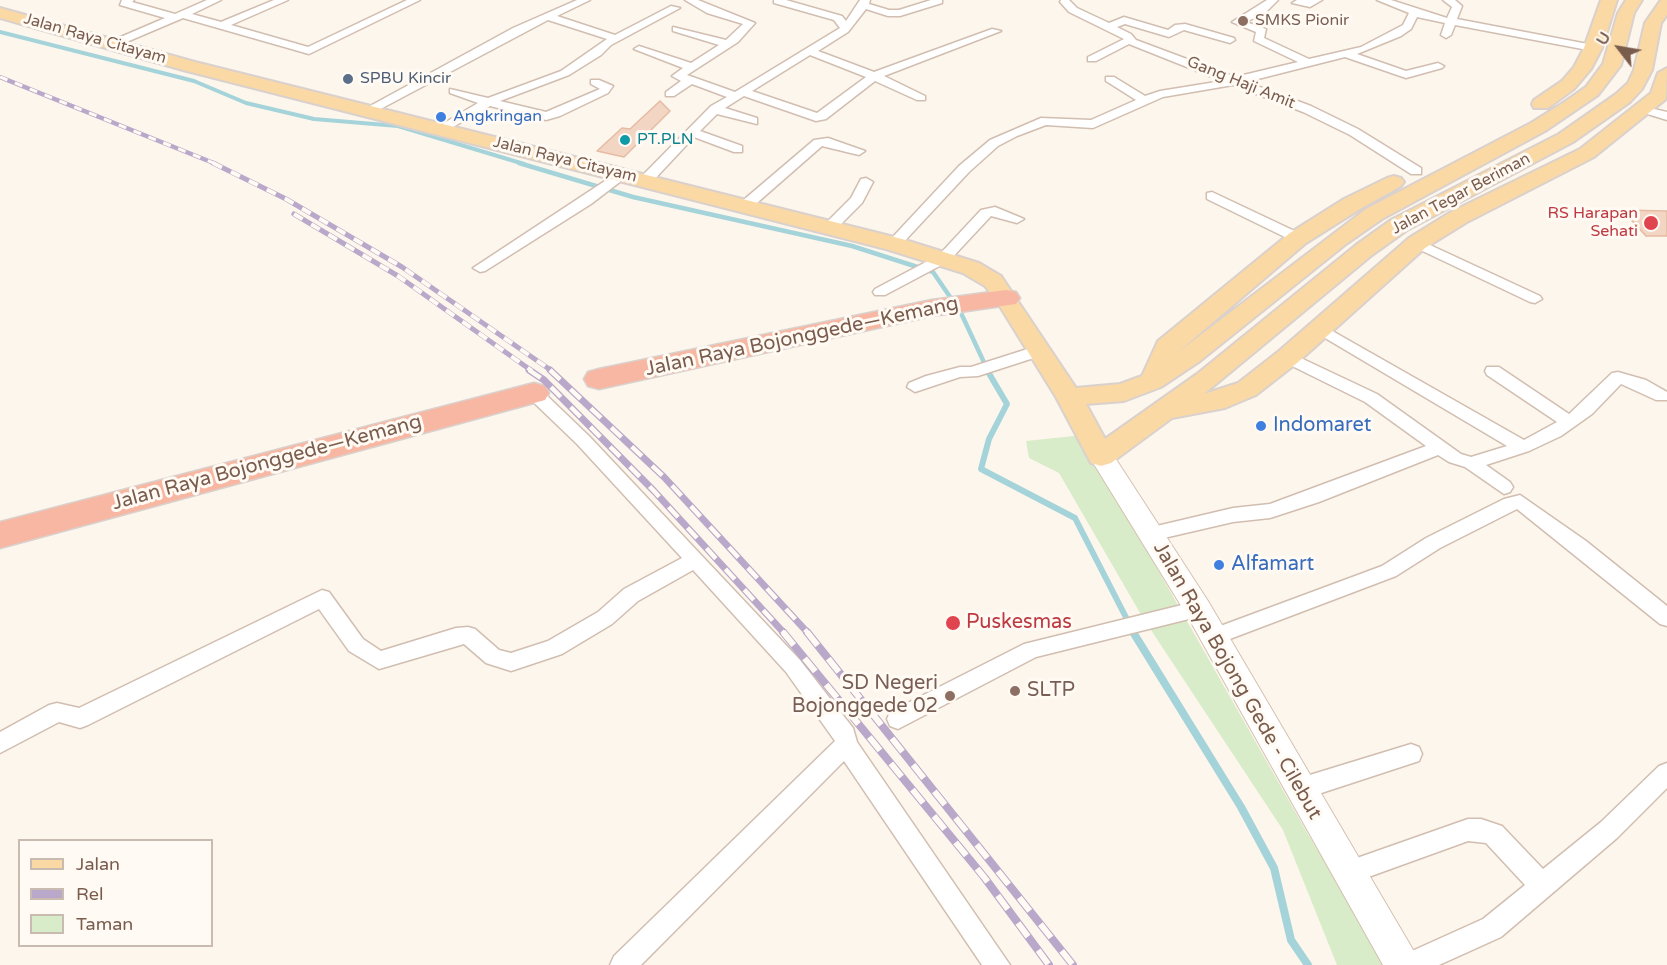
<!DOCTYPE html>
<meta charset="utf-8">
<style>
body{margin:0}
#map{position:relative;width:1667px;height:965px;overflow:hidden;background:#fdf6ec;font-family:"Varela Round",sans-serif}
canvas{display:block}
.legend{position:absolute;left:18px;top:839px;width:195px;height:108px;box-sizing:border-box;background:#fffaf3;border:2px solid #cabbb1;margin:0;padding:8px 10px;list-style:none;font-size:18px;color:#7a5c4d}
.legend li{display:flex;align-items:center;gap:12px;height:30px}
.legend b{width:30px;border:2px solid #cabbb1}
.north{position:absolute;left:1589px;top:18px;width:60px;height:60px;-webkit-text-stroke:4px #fffaf3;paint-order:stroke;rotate:301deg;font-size:16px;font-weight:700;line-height:24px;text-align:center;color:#7a5c4d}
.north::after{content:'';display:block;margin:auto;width:21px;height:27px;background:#7a5c4d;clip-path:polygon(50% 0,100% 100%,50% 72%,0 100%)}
</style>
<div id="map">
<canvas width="1667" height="965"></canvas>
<ul class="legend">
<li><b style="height:8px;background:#fbd9a5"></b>Jalan</li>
<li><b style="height:8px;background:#b9a8c9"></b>Rel</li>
<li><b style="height:16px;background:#d8ecc9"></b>Taman</li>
</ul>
<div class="north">U</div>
</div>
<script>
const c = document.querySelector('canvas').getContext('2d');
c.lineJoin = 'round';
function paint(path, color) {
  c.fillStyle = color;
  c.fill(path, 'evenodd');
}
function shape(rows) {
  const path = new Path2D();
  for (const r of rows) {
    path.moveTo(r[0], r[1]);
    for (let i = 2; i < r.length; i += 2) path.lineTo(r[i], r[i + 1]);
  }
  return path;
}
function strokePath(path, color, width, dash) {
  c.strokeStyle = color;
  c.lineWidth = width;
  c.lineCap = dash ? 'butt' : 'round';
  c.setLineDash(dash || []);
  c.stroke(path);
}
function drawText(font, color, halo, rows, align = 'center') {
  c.font = font + ' "Varela Round",sans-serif';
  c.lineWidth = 6;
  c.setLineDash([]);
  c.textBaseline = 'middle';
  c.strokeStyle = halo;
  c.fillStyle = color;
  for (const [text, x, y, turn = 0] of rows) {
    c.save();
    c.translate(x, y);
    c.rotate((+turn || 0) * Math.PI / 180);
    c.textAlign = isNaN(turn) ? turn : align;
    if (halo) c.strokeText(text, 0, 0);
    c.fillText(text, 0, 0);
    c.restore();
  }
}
paint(shape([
 [1074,436,1083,438,1309,836,1388,965,1337,965,1283,830,1143,618,1059,473,1029,458,1026,441]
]), '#d8ecc9');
strokePath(shape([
 [0,32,194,81,246,103,314,119,398,126,524,164]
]), '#a5d3da', 4);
strokePath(shape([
 [519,163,633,197,852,246,933,272,961,313,988,371]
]), '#a5d3da', 4.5);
strokePath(shape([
 [987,370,1007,404,989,439,981,469,1075,518,1134,633]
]), '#a5d3da', 6);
strokePath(shape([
 [1133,632,1241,807,1274,868,1291,940,1308,965]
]), '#a5d3da', 8);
const building = shape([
 [660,101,670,111,624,157,597,151,622,128,630,129,660,101],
 [1622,210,1667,211,1667,236,1646,236,1622,210]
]);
paint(building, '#f3d5c3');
strokePath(building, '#e6bba3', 1.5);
const street = shape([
 [122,0,134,0,132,2,175,14,207,0,221,0,192,14,221,22,274,0,288,0,231,25,308,47,407,0,420,0,309,54,183,18,117,46,109,46,109,42,165,18,120,5,122,0],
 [577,0,590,0,557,16,615,35,671,6,680,8,611,45,601,55,569,75,500,101,546,112,600,89,591,84,591,80,599,80,613,86,608,93,560,116,546,120,490,106,444,132,434,129,478,103,450,93,450,89,488,98,561,71,607,39,548,20,371,114,361,111,513,28,577,0],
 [685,0,698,0,755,23,738,42,687,75,735,92,840,28,834,20,774,3,774,0,786,0,842,16,846,21,860,0,870,0,869,4,889,10,899,10,931,0,942,0,942,3,900,16,888,16,866,9,848,32,818,51,874,72,992,29,1001,31,884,76,925,96,925,100,917,100,875,81,826,119,816,121,744,96,725,108,757,118,757,124,717,114,700,131,742,146,742,152,734,152,694,137,650,184,645,185,640,184,640,178,711,106,727,97,692,84,674,96,666,96,666,92,681,81,672,76,683,68,634,49,639,46,691,63,719,45,673,31,673,27,726,40,743,24,707,13,685,0],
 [810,55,866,77,817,113,752,91,810,55],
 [1061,0,1069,0,1077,8,1109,23,1124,17,1168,30,1175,25,1185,24,1234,38,1235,40,1230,43,1184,30,1169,37,1125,24,1117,27,1131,34,1136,40,1235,77,1298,62,1254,41,1256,32,1232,22,1267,0,1278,0,1266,12,1246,22,1266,29,1264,38,1309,59,1361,47,1403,25,1409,13,1377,0,1391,0,1447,18,1452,7,1443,0,1455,0,1462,6,1457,19,1593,45,1598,48,1593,51,1455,25,1451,35,1446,38,1441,35,1445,23,1417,17,1411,29,1401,36,1357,54,1406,71,1438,63,1444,66,1442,68,1406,78,1345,57,1246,82,1311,106,1358,129,1421,168,1421,174,1411,174,1350,135,1303,112,1233,85,1163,97,1093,128,1046,125,1017,136,998,146,969,172,899,247,889,247,889,241,959,166,990,140,1041,118,1091,120,1136,100,1106,81,1106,77,1114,77,1145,96,1160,91,1222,81,1129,44,1096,61,1088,61,1088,57,1124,39,1069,12,1060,2,1061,0],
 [1322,0,1310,7,1292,3,1297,0,1322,0],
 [1641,106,1667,112,1667,120,1641,112,1641,106],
 [828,138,865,151,859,155,822,146,750,209,740,209,740,203,814,140,828,138],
 [620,171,626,175,625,178,591,204,485,271,480,272,473,268,620,171],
 [866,178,873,182,862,203,835,230,825,230,825,224,851,198,861,179,866,178],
 [1212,192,1303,235,1305,238,1298,242,1293,241,1207,199,1207,193,1212,192],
 [995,207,1024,219,1017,223,991,216,949,261,885,295,875,295,873,292,875,289,939,255,981,210,995,207],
 [1417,239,1540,296,1542,299,1535,303,1530,302,1412,246,1412,240,1417,239],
 [1320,324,1524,440,1557,422,1487,375,1485,371,1487,367,1499,367,1569,414,1612,373,1618,372,1646,380,1667,392,1667,400,1656,400,1621,384,1592,414,1561,436,1529,451,1486,465,1510,482,1513,487,1510,492,1504,494,1465,467,1449,462,1438,455,1319,502,1270,518,1233,522,1151,541,1144,539,1142,534,1144,529,1233,508,1270,504,1426,446,1365,402,1282,361,1280,357,1288,352,1377,394,1461,454,1471,457,1507,446,1315,332,1312,329,1315,326,1320,324],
 [1040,345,1048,350,1046,354,978,376,960,377,915,392,907,387,909,383,926,376,960,367,971,367,1040,345],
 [534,388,540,389,589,436,800,660,853,728,857,742,1010,965,982,965,844,761,641,965,610,965,614,956,835,741,786,672,693,570,638,601,612,624,562,654,511,671,486,663,464,644,379,669,349,651,319,609,88,725,80,728,59,722,0,753,0,732,49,705,57,703,79,708,322,590,329,592,363,639,381,651,456,628,468,627,475,629,499,650,511,653,548,641,598,612,624,589,682,558,577,444,528,397,526,393,528,389,534,388],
 [1520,495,1586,541,1667,606,1667,626,1660,624,1517,509,1440,548,1396,576,1214,645,1207,643,1204,637,1207,631,1382,566,1426,538,1504,499,1520,495],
 [1198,601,1205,603,1208,609,1205,615,1036,657,898,729,890,726,887,719,890,712,1024,644,1198,601],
 [1411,744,1419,747,1422,754,1419,761,1300,800,1292,797,1288,789,1292,781,1300,778,1411,744],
 [1667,763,1667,788,1617,838,1501,937,1439,965,1397,965,1401,956,1483,919,1525,885,1486,843,1468,841,1349,884,1340,880,1337,872,1340,864,1468,819,1481,819,1502,826,1543,869,1601,822,1659,766,1667,763]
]);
const secondary = shape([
 [1101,447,1110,450,1208,601,1422,965,1383,965,1188,617,1089,456,1092,450,1101,447]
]);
const primary = shape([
 [1601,0,1617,0,1602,48,1591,69,1574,89,1548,108,1534,108,1532,104,1534,100,1562,81,1574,67,1584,48,1601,0],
 [1626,0,1642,0,1634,13,1621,65,1598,95,1545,131,1382,219,1346,244,1200,361,1161,387,1124,401,1086,404,1105,439,1197,374,1356,245,1391,220,1559,134,1616,94,1628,83,1634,70,1645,23,1661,0,1667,0,1667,15,1661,23,1652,70,1642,89,1630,102,1573,142,1407,230,1372,255,1204,394,1238,383,1279,351,1409,238,1451,212,1580,149,1651,93,1658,73,1667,68,1666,99,1594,157,1467,222,1425,248,1297,363,1256,395,1225,408,1172,418,1111,463,1101,466,1091,463,1056,397,996,300,985,286,963,273,886,249,183,70,0,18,0,8,195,62,902,239,979,263,1001,276,1076,388,1120,384,1142,376,1158,341,1290,233,1344,199,1387,178,1394,176,1401,178,1404,182,1401,186,1360,209,1306,243,1177,353,1366,209,1531,123,1563,103,1586,87,1603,64,1618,13,1626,0]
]);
const highway = shape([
 [1006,290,1016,292,1020,298,1016,304,932,316,599,389,588,386,584,379,588,372,599,369,932,300,1006,290],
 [534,383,545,386,549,393,545,400,0,548,0,522,534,383]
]);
strokePath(street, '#d1beb0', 3);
strokePath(secondary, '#d6c0b0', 2);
strokePath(primary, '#dad1cd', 4);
strokePath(highway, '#dad1cd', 3);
paint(street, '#fff');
paint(secondary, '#fff');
paint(primary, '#fbd9a5');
paint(highway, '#f7b7a3');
const railFar3 = shape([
 [0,77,216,164]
]);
const railFar2 = shape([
 [213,163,286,199,402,267,552,371],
 [294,214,398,276,532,371]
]);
const railFar1 = shape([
 [529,370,544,380,654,491,784,633],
 [550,370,664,477,808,633]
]);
const rail = shape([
 [783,632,984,877,1049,965],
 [807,632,1073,965]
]);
strokePath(railFar3, '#b9a8c9', 4.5);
strokePath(railFar2, '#b9a8c9', 5);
strokePath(railFar1, '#b9a8c9', 7);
strokePath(rail, '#b9a8c9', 8);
strokePath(railFar3, '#fffaf3', 3, [8]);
strokePath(railFar2, '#fffaf3', 4, [10]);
strokePath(railFar1, '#fffaf3', 4.5, [14]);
strokePath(rail, '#fffaf3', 6, [17]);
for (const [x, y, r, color] of [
 [1243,21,6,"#8d6e63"],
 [348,79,6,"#5c6f8a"],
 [441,117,6,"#3f7fe0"],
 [625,140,6,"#0f9aa8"],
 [1651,223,8,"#e0444e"],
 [1261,426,6,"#3f7fe0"],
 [1219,565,6,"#3f7fe0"],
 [953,623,8,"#e0444e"],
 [1015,691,6,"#8d6e63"],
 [950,696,6,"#8d6e63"]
]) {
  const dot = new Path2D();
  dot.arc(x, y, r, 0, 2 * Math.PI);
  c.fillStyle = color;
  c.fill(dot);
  strokePath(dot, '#fffaf3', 2);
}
drawText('16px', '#785e54', '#fffaf3', [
 ["SMKS Pionir",1255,21]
], 'left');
drawText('16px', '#7a5c4d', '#fffaf3', [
 ["Jalan Raya Citayam",95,39,16],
 ["Gang Haji Amit",1241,83,22],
 ["Jalan Raya Citayam",565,160,14],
 ["Jalan Tegar Beriman",1461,194,-28]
]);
drawText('16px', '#4e5e75', '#fffaf3', [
 ["SPBU Kincir",360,79]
], 'left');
drawText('16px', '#366cbe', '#fffaf3', [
 ["Angkringan",453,117]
], 'left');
drawText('16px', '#0d838f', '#fffaf3', [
 ["PT.PLN",637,140]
], 'left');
drawText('16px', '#be3a42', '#fffaf3', [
 ["RS Harapan",1638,214],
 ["Sehati",1638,232]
], 'right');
drawText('20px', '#7a5c4d', '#fffaf3', [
 ["Jalan Raya Bojonggede—Kemang",802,337,-12],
 ["Jalan Raya Bojonggede—Kemang",267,463,-15],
 ["Jalan Raya Bojong Gede - Cilebut",1237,681,60]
]);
drawText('20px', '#366cbe', '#fffaf3', [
 ["Indomaret",1273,426],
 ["Alfamart",1231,565]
], 'left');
drawText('20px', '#be3a42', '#fffaf3', [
 ["Puskesmas",966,623]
], 'left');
drawText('20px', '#785e54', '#fffaf3', [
 ["SD Negeri",938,684],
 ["Bojonggede 02",938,707],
 ["SLTP",1027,691,"left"]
], 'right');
</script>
